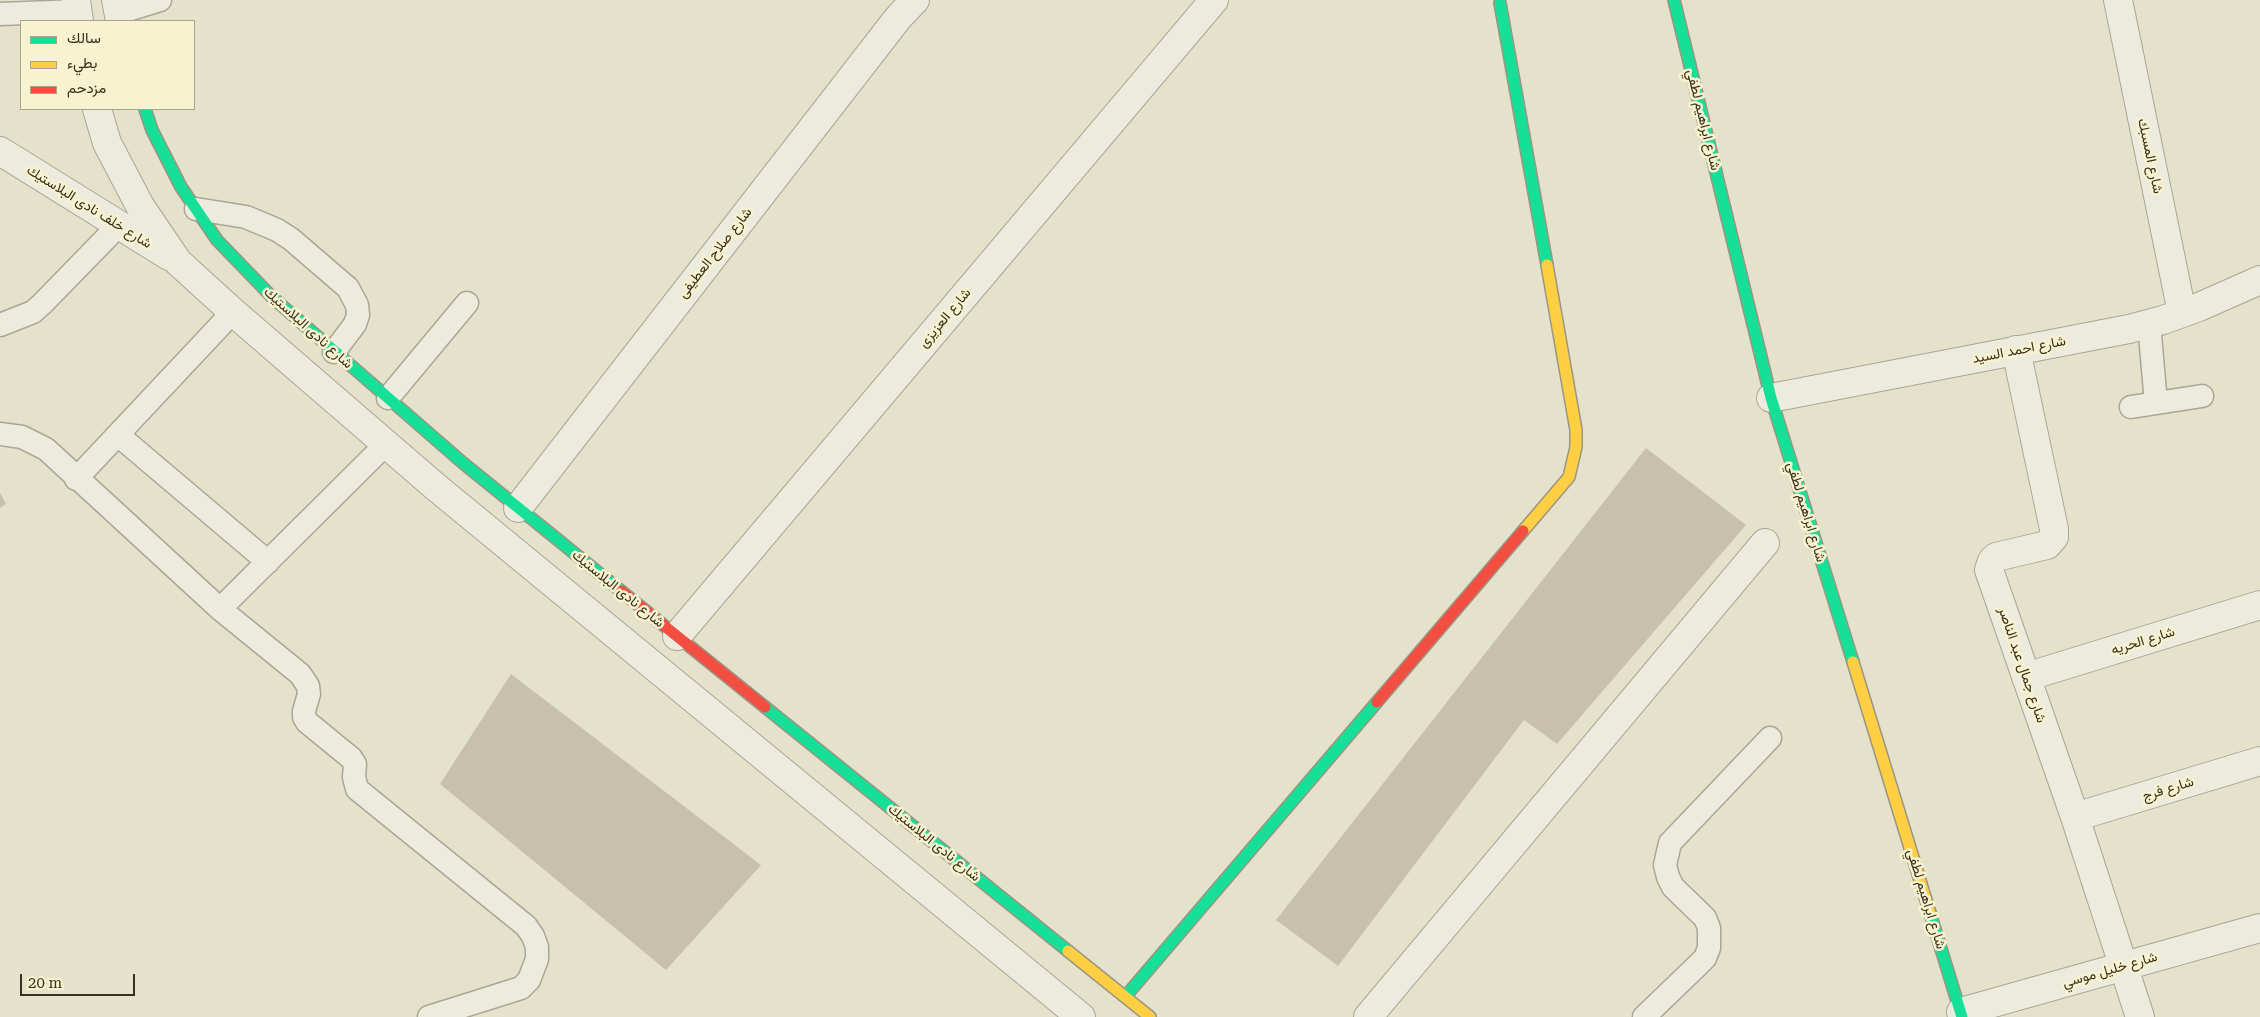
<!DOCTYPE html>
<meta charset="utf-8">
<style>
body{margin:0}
#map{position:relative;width:2260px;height:1017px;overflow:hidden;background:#e5e2cb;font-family:"Roboto Serif",Vazirmatn,serif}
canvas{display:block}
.legend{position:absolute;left:20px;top:20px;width:175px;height:90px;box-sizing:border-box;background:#f7f2d0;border:1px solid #aba488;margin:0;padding:6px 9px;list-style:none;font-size:15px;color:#392f1c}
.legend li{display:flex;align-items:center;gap:10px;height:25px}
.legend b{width:25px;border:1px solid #aba488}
.scale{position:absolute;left:20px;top:974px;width:115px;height:22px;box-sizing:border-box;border:2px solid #392f1c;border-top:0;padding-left:6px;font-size:15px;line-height:18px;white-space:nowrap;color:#392f1c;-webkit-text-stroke:4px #f7f2d0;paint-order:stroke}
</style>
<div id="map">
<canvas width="2260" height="1017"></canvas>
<ul class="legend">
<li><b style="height:6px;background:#16e098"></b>سالك</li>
<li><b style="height:6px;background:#ffcf43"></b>بطيء</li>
<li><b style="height:6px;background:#f24e42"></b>مزدحم</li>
</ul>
<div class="scale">20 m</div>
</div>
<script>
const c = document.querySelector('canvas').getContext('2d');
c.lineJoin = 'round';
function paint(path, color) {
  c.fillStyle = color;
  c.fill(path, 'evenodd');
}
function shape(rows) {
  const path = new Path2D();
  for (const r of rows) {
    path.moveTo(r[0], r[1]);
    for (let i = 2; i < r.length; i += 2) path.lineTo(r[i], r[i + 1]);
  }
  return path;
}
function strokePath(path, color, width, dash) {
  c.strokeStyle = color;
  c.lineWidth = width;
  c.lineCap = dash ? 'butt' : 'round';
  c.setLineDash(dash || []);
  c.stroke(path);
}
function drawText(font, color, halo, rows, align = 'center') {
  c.font = font + ' "Roboto Serif",Vazirmatn,serif';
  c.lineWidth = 5;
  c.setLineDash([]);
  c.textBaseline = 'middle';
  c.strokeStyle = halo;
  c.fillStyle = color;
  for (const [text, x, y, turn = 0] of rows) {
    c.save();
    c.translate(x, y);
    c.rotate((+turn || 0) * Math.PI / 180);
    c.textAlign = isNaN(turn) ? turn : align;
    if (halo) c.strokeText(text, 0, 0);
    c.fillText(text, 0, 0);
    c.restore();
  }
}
paint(shape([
 [1646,448,1746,525,1557,744,1524,720,1338,966,1276,920],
 [0,493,6,504,0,508],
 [511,674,761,865,666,970,440,784]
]), '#c9c0ac');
const lane = shape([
 [118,13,160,0],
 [0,14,78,11],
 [196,209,246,217,277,230,291,239,348,288,357,305,358,315,355,324,334,352],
 [2149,324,2156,403],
 [0,325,33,312,42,304,119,225],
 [388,398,467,303],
 [2131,407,2202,396],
 [0,434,22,437,46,449,220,609,300,674,308,686,309,694,304,711,304,717,307,722,351,758,355,764,354,777,357,789,526,926,533,936,537,947,537,959,529,980,521,988,429,1017],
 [118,435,268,562],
 [76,479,233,312],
 [220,609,386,444],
 [1644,1017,1698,965,1705,958,1709,948,1709,928,1705,918,1673,887,1668,877,1665,865,1670,843,1770,738]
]);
const street = shape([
 [76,0,79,21],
 [116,0,120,21],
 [2118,0,2182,313],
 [97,109,107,143,140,206,178,262,233,312,437,488,1081,1017],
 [0,151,169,256],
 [2016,350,2054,529,2054,537,2047,545,1996,557,1992,561,1989,570,2075,817,2140,1017],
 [1771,398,2129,329,2163,320,2199,307,2260,280],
 [518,508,898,18,915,0],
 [677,636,1214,0],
 [2026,677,2260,605],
 [2075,817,2260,761],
 [1961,1012,2260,928],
 [1368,1017,1765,543]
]);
const fast = shape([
 [1674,0,1771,398,1853,662],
 [1500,3,1547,265],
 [145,109,152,130,181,187,217,240,272,297,463,463,621,591],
 [765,707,1068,951],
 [1930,913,1962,1017],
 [1125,997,1377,702]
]);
const slow = shape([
 [1523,531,1569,477,1576,447,1576,430,1547,265],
 [1853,662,1930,913],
 [1068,951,1150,1017]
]);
const jam = shape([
 [621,591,765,707],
 [1377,702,1523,531]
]);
strokePath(lane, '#aaa695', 25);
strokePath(street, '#aaa695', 30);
strokePath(fast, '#9a9584', 14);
strokePath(slow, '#9a9584', 14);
strokePath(jam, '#9a9584', 14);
strokePath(lane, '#edeade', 22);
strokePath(street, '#edeade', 28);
strokePath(fast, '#16e098', 11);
strokePath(slow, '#ffcf43', 11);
strokePath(jam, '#f24e42', 11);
drawText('14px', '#392f1c', '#f7f2d0', [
 ["شارع ابراهيم لطفي",1703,120,76],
 ["شارع المسبك",2150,156,78],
 ["شارع خلف نادى البلاستيك",89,207,32],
 ["شارع صلاح العطيفى",715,253,-52],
 ["شارع العزيزى",945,318,-50],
 ["شارع نادى البلاستيك",308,328,42],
 ["شارع احمد السيد",2019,350,-11],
 ["شارع ابراهيم لطفي",1806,512,73],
 ["شارع نادى البلاستيك",618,589,39],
 ["شارع الحريه",2143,641,-17],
 ["شارع جمال عبد الناصر",2022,665,71],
 ["شارع فرج",2168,789,-17],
 ["شارع نادى البلاستيك",934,843,39],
 ["شارع ابراهيم لطفي",1926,899,73],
 ["شارع خليل موسي",2110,970,-16]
]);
</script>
